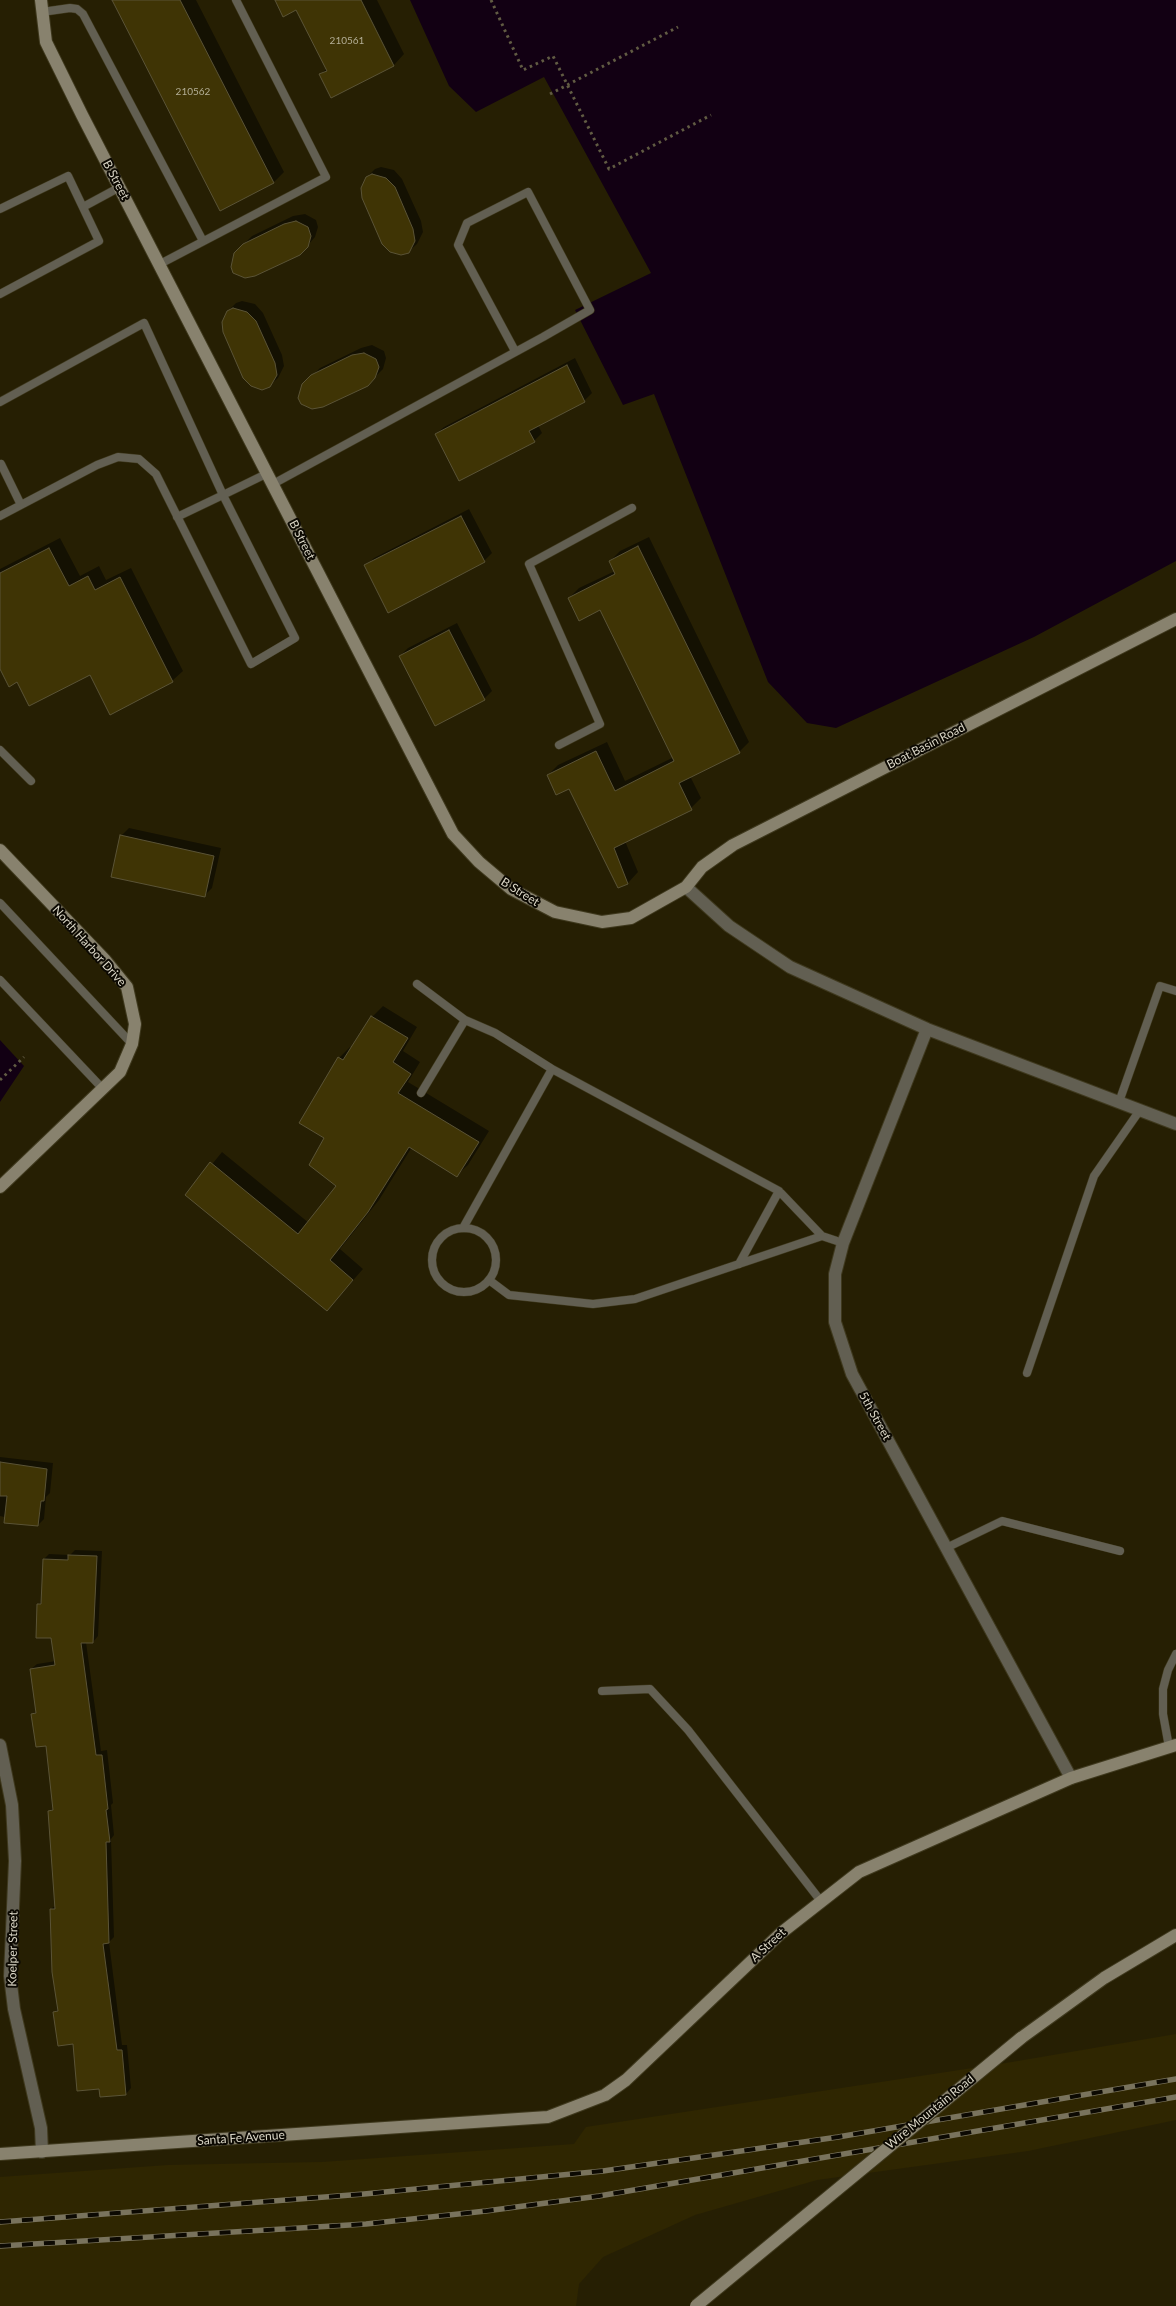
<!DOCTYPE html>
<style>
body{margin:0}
canvas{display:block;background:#261f03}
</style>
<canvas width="1176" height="2306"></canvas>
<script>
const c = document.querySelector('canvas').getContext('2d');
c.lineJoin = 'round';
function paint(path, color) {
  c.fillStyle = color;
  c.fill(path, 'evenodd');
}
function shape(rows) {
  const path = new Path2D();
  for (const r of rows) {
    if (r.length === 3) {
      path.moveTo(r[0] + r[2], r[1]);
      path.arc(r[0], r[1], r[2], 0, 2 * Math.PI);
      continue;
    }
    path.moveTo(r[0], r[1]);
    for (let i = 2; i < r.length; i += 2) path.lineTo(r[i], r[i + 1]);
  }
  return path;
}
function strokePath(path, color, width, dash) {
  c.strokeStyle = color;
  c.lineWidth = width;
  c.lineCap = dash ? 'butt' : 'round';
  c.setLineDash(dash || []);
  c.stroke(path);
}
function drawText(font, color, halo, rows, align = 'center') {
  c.font = font + ' Lato,sans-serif';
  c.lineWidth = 4;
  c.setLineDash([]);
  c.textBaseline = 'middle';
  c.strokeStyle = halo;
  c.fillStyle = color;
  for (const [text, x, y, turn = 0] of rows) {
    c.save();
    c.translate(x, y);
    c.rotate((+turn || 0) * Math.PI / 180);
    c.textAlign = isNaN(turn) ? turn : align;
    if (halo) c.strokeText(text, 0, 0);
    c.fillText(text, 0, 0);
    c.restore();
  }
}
paint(shape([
 [1176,2034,1176,2120,1028,2151,817,2180,695,2215,603,2257,579,2284,576,2306,0,2306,0,2177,168,2165,322,2162,574,2144,586,2127,1012,2062]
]), '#2f2601');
paint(shape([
 [410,0,1176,0,1176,561,1034,637,836,728,807,723,768,682,654,394,623,405,575,310,651,273,544,77,476,112,449,86],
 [0,1040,24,1066,0,1102]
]), '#120013');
paint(shape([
 [113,0,196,0,284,172,274,182,221,210],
 [276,0,377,0,404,54,394,65,331,96,320,75,327,68,297,9],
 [381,167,394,170,402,179,421,221,423,232,417,244,408,252,367,177,375,169],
 [305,214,316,220,318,227,315,237,308,245,235,253,252,236,293,216],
 [242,301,255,304,263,313,282,355,284,366,278,378,269,386,228,311,236,303],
 [372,345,384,351,386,358,383,369,367,385,303,385,320,368,361,348],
 [575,358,592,393,584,401,538,425,542,433,534,441,436,434,444,427],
 [469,509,492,553,484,561,366,566,374,558],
 [649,537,749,742,739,752,690,776,701,798,691,808,625,841,638,872,628,883,618,887,570,787,548,775,558,765,607,742,625,781,674,757,601,608,569,598,579,588,615,571,610,561,620,551],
 [60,538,80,576,99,566,106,580,131,568,183,671,172,681,91,673,18,681,0,666,0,569],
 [457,623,492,691,484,699,400,656,408,648],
 [129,828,221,848,212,888,204,896,121,836],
 [383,1006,417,1027,403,1051,420,1062,408,1082,489,1131,468,1165,457,1175,412,1147,379,1200,340,1249,363,1269,327,1310,187,1195,222,1152,309,1223,338,1186,325,1137,339,1058,350,1047,352,1049,372,1017],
 [0,1457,53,1463,50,1493,46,1497,44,1519,38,1525,0,1516],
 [75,1550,102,1551,98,1636,93,1642,86,1642,101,1751,107,1750,113,1803,111,1805,114,1835,111,1839,114,1937,109,1942,122,2045,127,2045,131,2088,126,2094,101,2087,54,2013,59,2008,51,1909,56,1905,50,1811,54,1807,48,1745,33,1714,37,1710,31,1669,37,1664,56,1661,53,1637,38,1605,43,1600,44,1559,49,1554,70,1555]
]), '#0007');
const building = shape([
 [112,0,180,0,274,183,220,211,112,0],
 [275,0,361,0,394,66,331,98,319,74,327,71,296,10,283,17,275,0],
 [372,174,386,178,395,187,413,229,415,241,409,253,401,255,390,252,382,244,362,198,361,188,366,177,372,174],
 [296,221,308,227,311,236,308,247,300,255,255,276,245,278,233,273,231,267,234,253,243,244,284,224,296,221],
 [233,308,247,312,256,321,275,363,277,375,270,387,262,390,251,386,243,378,223,332,222,322,227,311,233,308],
 [364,353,376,359,379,367,375,378,368,386,323,407,312,409,301,404,298,398,302,384,311,375,352,355,364,353],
 [567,365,585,402,529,431,535,442,459,481,435,434,567,365],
 [461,516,485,562,388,613,364,565,461,516],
 [638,546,740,753,679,783,692,810,614,848,628,884,618,888,569,789,556,795,547,775,596,751,615,791,674,761,600,610,579,621,568,598,615,574,609,561,638,546],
 [49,548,69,586,88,576,95,590,120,577,173,682,110,715,90,675,29,706,17,682,9,687,0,669,0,573,49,548],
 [449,630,485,700,435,726,399,656,449,630],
 [120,835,214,856,205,897,111,877,120,835],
 [371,1016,408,1038,393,1062,411,1074,398,1093,479,1142,457,1177,409,1147,368,1212,330,1260,353,1280,327,1311,185,1195,210,1162,298,1234,336,1186,309,1165,324,1138,299,1123,338,1057,343,1060,371,1016],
 [0,1462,47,1469,44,1501,41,1501,38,1526,4,1523,7,1496,0,1496,0,1462],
 [68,1555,97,1556,93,1643,81,1643,96,1755,102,1755,108,1809,106,1810,110,1842,106,1842,109,1943,103,1944,117,2050,122,2050,126,2095,100,2097,99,2089,77,2091,73,2044,58,2046,53,2012,58,2011,52,1972,50,1909,55,1909,48,1811,53,1810,46,1746,36,1747,31,1714,36,1713,30,1669,55,1665,51,1638,36,1638,37,1604,41,1604,43,1559,68,1560,68,1555]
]);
paint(building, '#3f3405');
strokePath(building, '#5a5336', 1);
const lane = shape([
 [42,12,70,8,77,9,83,14,203,241],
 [83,207,120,187],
 [0,209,68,176,99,241,0,294],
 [160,264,326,177,236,0],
 [0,402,144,323,223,495,177,517],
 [1,464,21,505],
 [273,484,543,337,590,310,528,192,467,223,458,245,515,351],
 [0,516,97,465,118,457,139,459,156,474,251,664,295,638,223,495,268,473],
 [559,745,600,724,529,564,632,508],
 [0,750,31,781],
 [0,903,132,1044],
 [0,980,103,1089],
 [417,984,465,1020,495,1033,552,1069,779,1191,822,1236,843,1243],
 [421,1093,465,1020],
 [1119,1102,1160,986,1176,991],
 [464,1260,32],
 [463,1228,552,1069],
 [739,1264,779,1191],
 [489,1280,509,1295,593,1304,635,1299,822,1236],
 [1027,1373,1094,1176,1140,1110],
 [946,1548,1002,1521,1120,1551],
 [602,1691,650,1689,688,1730,820,1900],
 [1169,1747,1163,1714,1163,1689,1168,1670,1176,1654]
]);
const street = shape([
 [686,887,729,926,790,967,927,1029,1176,1124],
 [927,1029,843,1243,835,1274,835,1322,852,1374,1071,1778],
 [0,1745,12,1805,15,1861,10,1976,14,2009,41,2128,42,2152]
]);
const secondary = shape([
 [41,0,46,42,82,115,453,834,479,862,511,889,555,912,602,922,631,918,686,887,702,867,733,845,1176,619],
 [0,850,105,960,127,987,135,1024,132,1044,120,1072,0,1187],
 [1021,2038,1104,1978,1176,1935],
 [0,2154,548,2117,605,2095,626,2080,781,1933,859,1872,1071,1778,1176,1745]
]);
strokePath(lane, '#3f391e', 9);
strokePath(street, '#3f391e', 14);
strokePath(secondary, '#3f391e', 14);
strokePath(shape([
 [491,0,523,70,553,56,609,169,711,115],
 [550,94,678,27],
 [0,1080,24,1057]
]), '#615b43', 3, [2.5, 4]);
strokePath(lane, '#625f52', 8);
strokePath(street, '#625f52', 12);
strokePath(secondary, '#88826e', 12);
const rail = shape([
 [0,2222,364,2194,603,2171,838,2137,1176,2079],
 [0,2246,366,2224,486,2211,599,2196,1176,2097]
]);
strokePath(rail, '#79735d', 5.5);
strokePath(rail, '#0c0902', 4, [11]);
const secondaryBridge = shape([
 [696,2306,1021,2038]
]);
strokePath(secondaryBridge, '#3f391e', 14, []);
strokePath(secondaryBridge, '#88826e', 12);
drawText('10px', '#b3ae96', null, [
 ["210561",347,41],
 ["210562",193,92]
]);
drawText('12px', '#dad6c6', '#0c0902', [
 ["B Street",116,180,62],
 ["B Street",302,540,63],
 ["Boat Basin Road",926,746,-27],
 ["B Street",520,892,32],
 ["North Harbor Drive",89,946,48],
 ["5th Street",875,1416,61],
 ["A Street",768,1945,-43],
 ["Koelper Street",13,1949,-89],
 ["Wire Mountain Road",930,2112,-39],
 ["Santa Fe Avenue",241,2138,-4]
]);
</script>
